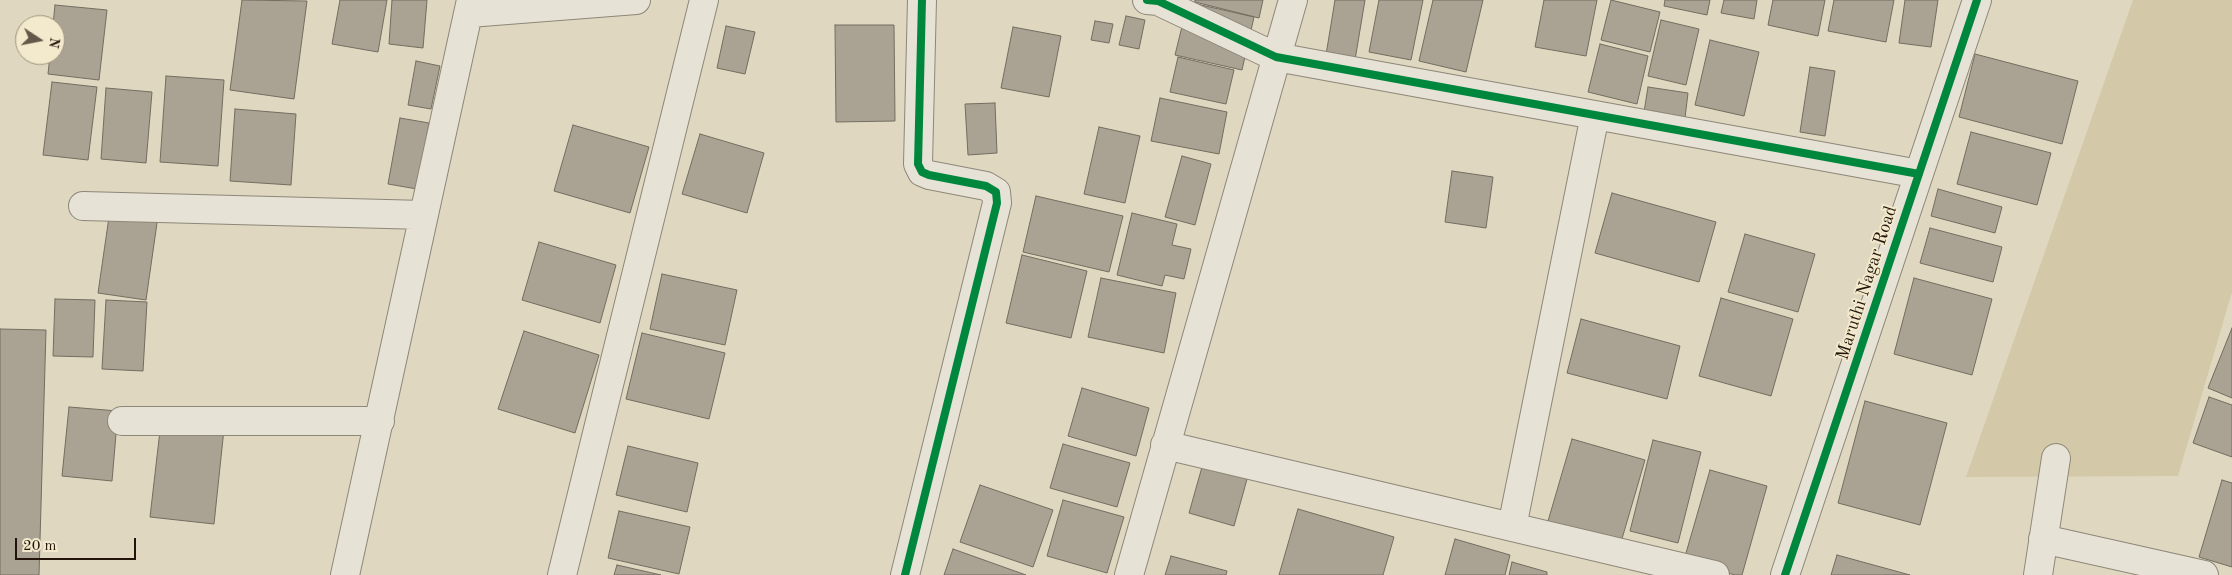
<!DOCTYPE html>
<style>
body{margin:0}
#map{position:relative;width:2232px;height:575px;overflow:hidden;background:#dfd7bf;font-family:"Old Standard TT",serif}
canvas{display:block}
.north{position:absolute;left:15px;top:15px;width:50px;height:50px;box-sizing:border-box;background:#f3eacd;border:1px solid #9f947f;border-radius:50%;rotate:101deg;font-size:14px;font-weight:700;line-height:20px;text-align:center;color:#22140b}
.north::after{content:'';display:block;margin:auto;width:18px;height:22px;background:#64584a;clip-path:polygon(50% 0,100% 100%,50% 72%,0 100%)}
.scale{position:absolute;left:15px;top:538px;width:121px;height:22px;box-sizing:border-box;border:2px solid #22140b;border-top:0;padding-left:6px;font-size:15px;line-height:18px;white-space:nowrap;color:#22140b;-webkit-text-stroke:4px #f3eacd;paint-order:stroke}
</style>
<div id="map">
<canvas width="2232" height="575"></canvas>
<div class="north">N</div>
<div class="scale">20 m</div>
</div>
<script>
const c = document.querySelector('canvas').getContext('2d');
c.lineJoin = 'round';
function paint(path, color) {
  c.fillStyle = color;
  c.fill(path, 'evenodd');
}
function shape(rows) {
  const path = new Path2D();
  for (const r of rows) {
    path.moveTo(r[0], r[1]);
    for (let i = 2; i < r.length; i += 2) path.lineTo(r[i], r[i + 1]);
  }
  return path;
}
function strokePath(path, color, width, dash) {
  c.strokeStyle = color;
  c.lineWidth = width;
  c.lineCap = dash ? 'butt' : 'round';
  c.setLineDash(dash || []);
  c.stroke(path);
}
function drawText(font, color, halo, rows, align = 'center') {
  c.font = font + ' "Old Standard TT",serif';
  c.lineWidth = 4;
  c.setLineDash([]);
  c.textBaseline = 'middle';
  c.strokeStyle = halo;
  c.fillStyle = color;
  for (const [text, x, y, turn = 0] of rows) {
    c.save();
    c.translate(x, y);
    c.rotate((+turn || 0) * Math.PI / 180);
    c.textAlign = isNaN(turn) ? turn : align;
    if (halo) c.strokeText(text, 0, 0);
    c.fillText(text, 0, 0);
    c.restore();
  }
}
paint(shape([
 [2133,0,2232,0,2232,292,2178,476,1966,477]
]), '#d3c8a8');
const building = shape([
 [242,0,307,1,294,99,230,90,242,0],
 [340,0,387,0,378,52,332,44,340,0],
 [392,0,427,0,423,48,389,44,392,0],
 [1195,0,1263,0,1259,18,1195,2,1195,0],
 [1335,0,1365,0,1354,66,1325,61,1335,0],
 [1379,0,1423,0,1411,60,1369,52,1379,0],
 [1433,0,1483,0,1466,72,1419,61,1433,0],
 [1544,0,1597,0,1586,56,1535,47,1544,0],
 [1611,0,1660,12,1650,52,1601,40,1611,0],
 [1665,0,1710,0,1707,15,1664,6,1665,0],
 [1724,0,1757,0,1754,19,1721,13,1724,0],
 [1773,0,1825,0,1818,36,1768,25,1773,0],
 [1834,0,1894,0,1886,42,1828,31,1834,0],
 [1905,0,1938,0,1931,47,1899,43,1905,0],
 [1188,2,1254,17,1242,70,1175,55,1188,2],
 [55,5,107,10,99,80,48,74,50,55,55,55,55,25,53,25,55,5],
 [1126,16,1145,20,1139,49,1119,45,1126,16],
 [1661,20,1699,29,1686,85,1648,76,1661,20],
 [1095,21,1113,24,1109,43,1091,40,1095,21],
 [835,25,894,25,895,121,836,122,835,25],
 [726,26,755,32,745,74,717,68,726,26],
 [1013,27,1061,36,1049,97,1001,88,1013,27],
 [1710,40,1759,52,1744,116,1695,105,1710,40],
 [1600,44,1648,56,1637,104,1588,92,1600,44],
 [1975,54,2078,81,2062,144,1959,117,1975,54],
 [1178,57,1234,70,1226,104,1170,92,1178,57],
 [416,61,440,66,431,109,408,105,416,61],
 [1810,67,1835,71,1825,136,1800,132,1810,67],
 [166,76,224,80,218,166,160,162,166,76],
 [52,82,97,87,88,160,43,155,52,82],
 [1648,87,1688,93,1685,118,1644,112,1648,87],
 [106,88,152,92,146,163,101,159,106,88],
 [1160,98,1227,112,1219,154,1151,141,1160,98],
 [995,103,997,153,968,155,965,104,995,103],
 [235,109,296,114,291,185,230,181,235,109],
 [400,118,429,123,417,189,388,184,400,118],
 [573,125,649,147,630,213,554,191,573,125],
 [1099,127,1140,136,1125,203,1084,194,1099,127],
 [1971,132,2051,153,2037,205,1957,184,1971,132],
 [700,134,764,153,747,213,682,194,700,134],
 [1182,156,1211,164,1195,225,1165,217,1182,156],
 [1452,171,1493,177,1486,228,1445,222,1452,171],
 [1938,189,2002,207,1995,233,1931,216,1938,189],
 [1612,193,1716,222,1699,282,1595,253,1612,193],
 [1036,196,1123,216,1109,272,1023,252,1036,196],
 [110,210,158,216,146,300,98,293,110,210],
 [1132,213,1177,224,1172,245,1191,249,1184,279,1165,275,1162,286,1117,275,1132,213],
 [1930,228,2002,247,1993,282,1920,263,1930,228],
 [1745,234,1815,254,1798,312,1728,292,1745,234],
 [539,242,616,265,600,323,522,300,539,242],
 [1022,255,1087,271,1071,338,1006,323,1022,255],
 [662,274,737,290,725,345,650,329,662,274],
 [1101,278,1176,293,1164,353,1088,337,1101,278],
 [1914,278,1992,299,1972,375,1894,354,1914,278],
 [1721,298,1793,319,1771,396,1699,376,1721,298],
 [55,299,95,300,93,357,53,356,55,299],
 [106,300,147,302,143,371,102,369,106,300],
 [1581,319,1680,346,1667,399,1567,373,1581,319],
 [2232,328,2232,398,2208,388,2232,328],
 [0,329,46,330,39,575,0,575,0,329],
 [524,331,599,355,575,433,498,409,524,331],
 [642,333,725,353,709,419,626,399,642,333],
 [1082,388,1149,408,1136,456,1068,436,1082,388],
 [2209,397,2232,405,2232,457,2193,443,2209,397],
 [1865,401,1947,423,1920,525,1838,503,1865,401],
 [69,407,118,411,112,481,62,476,69,407],
 [161,422,224,429,214,524,150,517,161,422],
 [1572,439,1645,460,1619,549,1546,528,1572,439],
 [1653,440,1701,452,1678,543,1630,531,1653,440],
 [1063,444,1130,463,1117,507,1050,488,1063,444],
 [628,446,698,463,687,512,616,495,628,446],
 [1204,460,1249,472,1234,526,1189,513,1204,460],
 [1710,470,1767,486,1742,575,1735,575,1684,560,1710,470],
 [2222,480,2232,483,2232,567,2199,557,2222,480],
 [980,485,1053,510,1033,567,960,542,980,485],
 [1063,500,1124,517,1107,573,1047,556,1063,500],
 [1298,509,1394,537,1383,575,1279,575,1298,509],
 [619,511,690,527,679,574,608,558,619,511],
 [1455,539,1510,555,1505,575,1445,575,1455,539],
 [953,549,1026,575,944,575,953,549],
 [1837,555,1910,575,1831,575,1837,555],
 [1171,556,1227,571,1226,575,1165,575,1171,556],
 [1512,562,1547,572,1547,575,1509,575,1512,562],
 [617,565,661,575,614,575,617,565]
]);
paint(building, '#aaa393');
strokePath(building, '#736d60', 1);
const minor = shape([
 [1147,0,1158,1,1276,57,1919,174],
 [469,13,636,0],
 [83,206,424,215],
 [122,421,380,421],
 [1165,445,1715,575],
 [1512,527,1595,115],
 [2043,539,2204,575],
 [345,575,471,0],
 [562,575,704,0],
 [905,575,997,203,996,192,986,186,929,175,922,172,918,164,922,0],
 [1129,575,1293,0],
 [1785,575,1977,0],
 [2038,575,2056,458]
]);
strokePath(minor, '#8d8779', 30);
strokePath(minor, '#e6e2d5', 28);
strokePath(shape([
 [1147,0,1158,1,1276,57,1919,174],
 [905,575,997,203,996,192,986,186,929,175,922,172,918,164,922,0],
 [1785,575,1977,0]
]), '#00873e', 8);
drawText('18px', '#22140b', '#f3eacd', [
 ["Maruthi Nagar Road",1867,283,-72]
]);
</script>
